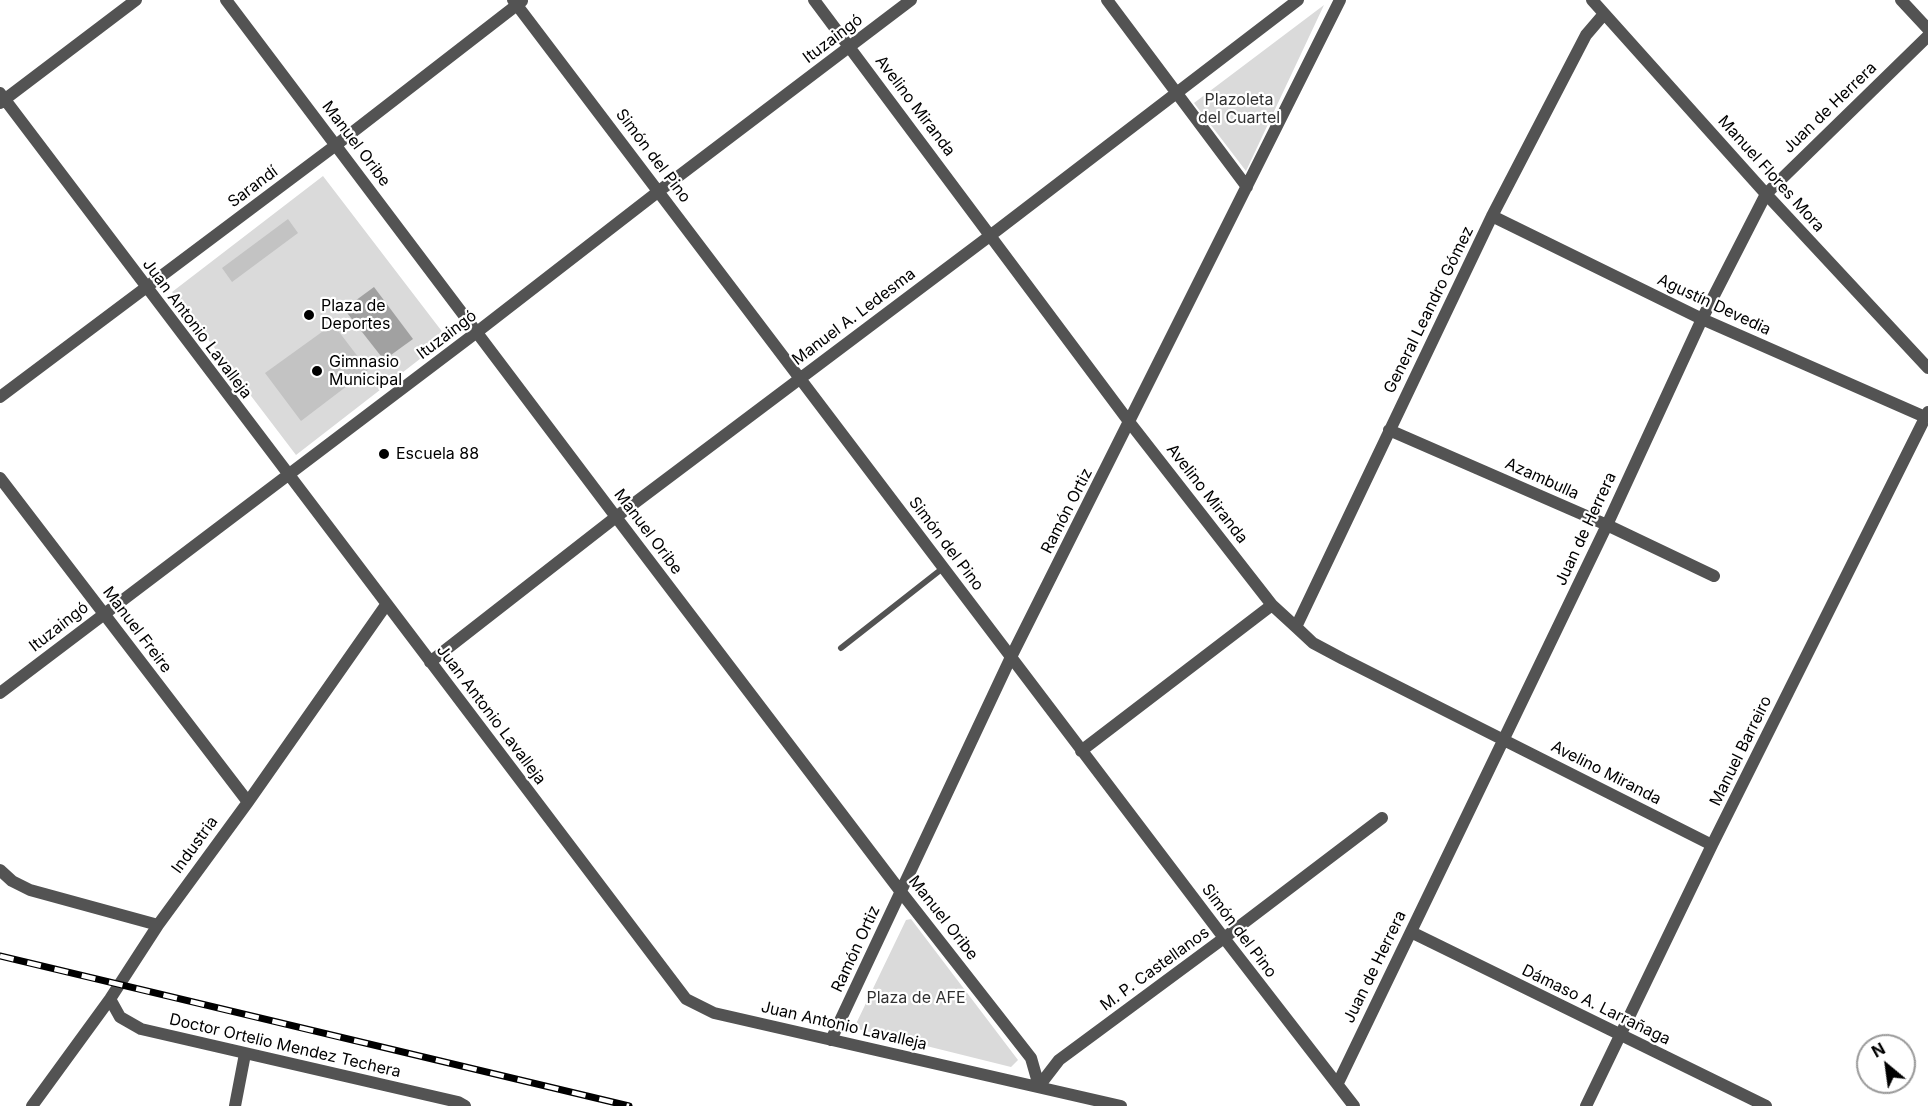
<!DOCTYPE html>
<meta charset="utf-8">
<style>
body{margin:0}
#map{position:relative;width:1928px;height:1106px;overflow:hidden;background:#fff;font-family:Inter,sans-serif}
canvas{display:block}
.north{position:absolute;left:1856px;top:1034px;width:60px;height:60px;box-sizing:border-box;background:#fff;border:2px solid #999;border-radius:50%;rotate:331deg;font-size:16px;font-weight:700;line-height:24px;text-align:center;color:#000}
.north::after{content:'';display:block;margin:auto;width:21px;height:27px;background:#000;clip-path:polygon(50% 0,100% 100%,50% 72%,0 100%)}
</style>
<div id="map">
<canvas width="1928" height="1106"></canvas>
<div class="north">N</div>
</div>
<script>
const c = document.querySelector('canvas').getContext('2d');
c.lineJoin = 'round';
function paint(path, color) {
  c.fillStyle = color;
  c.fill(path, 'evenodd');
}
function shape(rows) {
  const path = new Path2D();
  for (const r of rows) {
    path.moveTo(r[0], r[1]);
    for (let i = 2; i < r.length; i += 2) path.lineTo(r[i], r[i + 1]);
  }
  return path;
}
function strokePath(path, color, width, dash) {
  c.strokeStyle = color;
  c.lineWidth = width;
  c.lineCap = dash ? 'butt' : 'round';
  c.setLineDash(dash || []);
  c.stroke(path);
}
function drawText(font, color, halo, rows, align = 'center') {
  c.font = font + ' Inter,sans-serif';
  c.lineWidth = 4.5;
  c.setLineDash([]);
  c.textBaseline = 'middle';
  c.strokeStyle = halo;
  c.fillStyle = color;
  for (const [text, x, y, turn = 0] of rows) {
    c.save();
    c.translate(x, y);
    c.rotate((+turn || 0) * Math.PI / 180);
    c.textAlign = isNaN(turn) ? turn : align;
    if (halo) c.strokeText(text, 0, 0);
    c.fillText(text, 0, 0);
    c.restore();
  }
}
paint(shape([
 [1324,5,1246,171,1194,103],
 [323,176,447,338,296,455,172,292],
 [911,919,1018,1060,1011,1067,854,1028,906,920]
]), '#dadada');
paint(shape([
 [374,287,413,339,384,360,344,309]
]), '#a1a1a1');
paint(shape([
 [288,219,298,233,232,282,222,268],
 [333,324,368,370,301,421,265,373]
]), '#c3c3c3');
strokePath(shape([
 [841,648,943,568]
]), '#535353', 6);
strokePath(shape([
 [226,0,616,517,901,892,1031,1058,1039,1086],
 [513,0,1224,938,1354,1106],
 [814,0,1130,423,1272,605,1296,627,1313,643,1343,659,1712,845],
 [1107,0,1247,187],
 [1592,0,1766,194,1928,368],
 [1901,0,1928,29],
 [0,93,686,999,714,1013,1121,1106],
 [0,103,136,0],
 [1492,216,1702,319,1925,417],
 [0,397,336,145,522,1],
 [1389,430,1607,525,1714,576],
 [0,478,248,802],
 [1296,627,1492,216,1586,35,1604,14],
 [430,662,616,517,991,235,1298,0],
 [0,693,477,332,659,191,911,0],
 [1081,751,1272,605],
 [0,870,12,881,30,890,158,925],
 [1411,932,1766,1106],
 [110,999,120,1017,141,1029,458,1102,465,1106],
 [831,1040,1011,657,1340,0],
 [1338,1083,1607,525,1702,319,1766,194,1928,36],
 [1039,1086,1059,1060,1224,938,1382,818],
 [32,1106,110,999,158,925,248,802,386,605],
 [235,1106,245,1054],
 [1586,1106,1712,845,1928,412]
]), '#535353', 12);
const rail = shape([
 [0,956,629,1106]
]);
strokePath(rail, '#000', 7);
strokePath(rail, '#fff', 4.5, [14]);
for (const [x, y, r, color] of [
 [309,315,6,"#000"],
 [317,371,6,"#000"],
 [384,454,6,"#000"]
]) {
  const dot = new Path2D();
  dot.arc(x, y, r, 0, 2 * Math.PI);
  c.fillStyle = color;
  c.fill(dot);
  strokePath(dot, '#fff', 2);
}
drawText('16px', '#000', '#fff', [
 ["Ituzaingó",833,39,-37],
 ["Avelino Miranda",915,106,53],
 ["Juan de Herrera",1830,108,-44],
 ["Manuel Oribe",356,144,53],
 ["Simón del Pino",653,156,53],
 ["Manuel Flores Mora",1771,174,48],
 ["Sarandí",253,187,-37],
 ["Agustín Devedia",1714,305,25],
 ["General Leandro Gómez",1429,310,-64],
 ["Manuel A. Ledesma",854,317,-37],
 ["Juan Antonio Lavalleja",197,329,53],
 ["Ituzaingó",447,335,-37],
 ["Azambulla",1542,479,24],
 ["Avelino Miranda",1207,494,52],
 ["Ramón Ortiz",1067,511,-63],
 ["Juan de Herrera",1586,529,-65],
 ["Manuel Oribe",648,532,53],
 ["Simón del Pino",946,544,53],
 ["Ituzaingó",59,627,-38],
 ["Manuel Freire",137,630,53],
 ["Juan Antonio Lavalleja",491,715,53],
 ["Manuel Barreiro",1741,751,-64],
 ["Avelino Miranda",1606,773,27],
 ["Industria",195,845,-54],
 ["Manuel Oribe",943,918,52],
 ["Simón del Pino",1239,931,53],
 ["Ramón Ortiz",856,949,-65],
 ["Juan de Herrera",1375,967,-64],
 ["M. P. Castellanos",1155,969,-36],
 ["Dámaso A. Larrañaga",1596,1005,26],
 ["Juan Antonio Lavalleja",844,1026,13],
 ["Doctor Ortelio Mendez Techera",285,1046,13]
]);
drawText('16px', '#313131', '#fff', [
 ["Plazoleta",1239,100],
 ["del Cuartel",1239,118],
 ["Plaza de AFE",916,998]
]);
drawText('16px', '#000', '#fff', [
 ["Plaza de",321,306],
 ["Deportes",321,324],
 ["Gimnasio",329,362],
 ["Municipal",329,380],
 ["Escuela 88",396,454]
], 'left');
</script>
